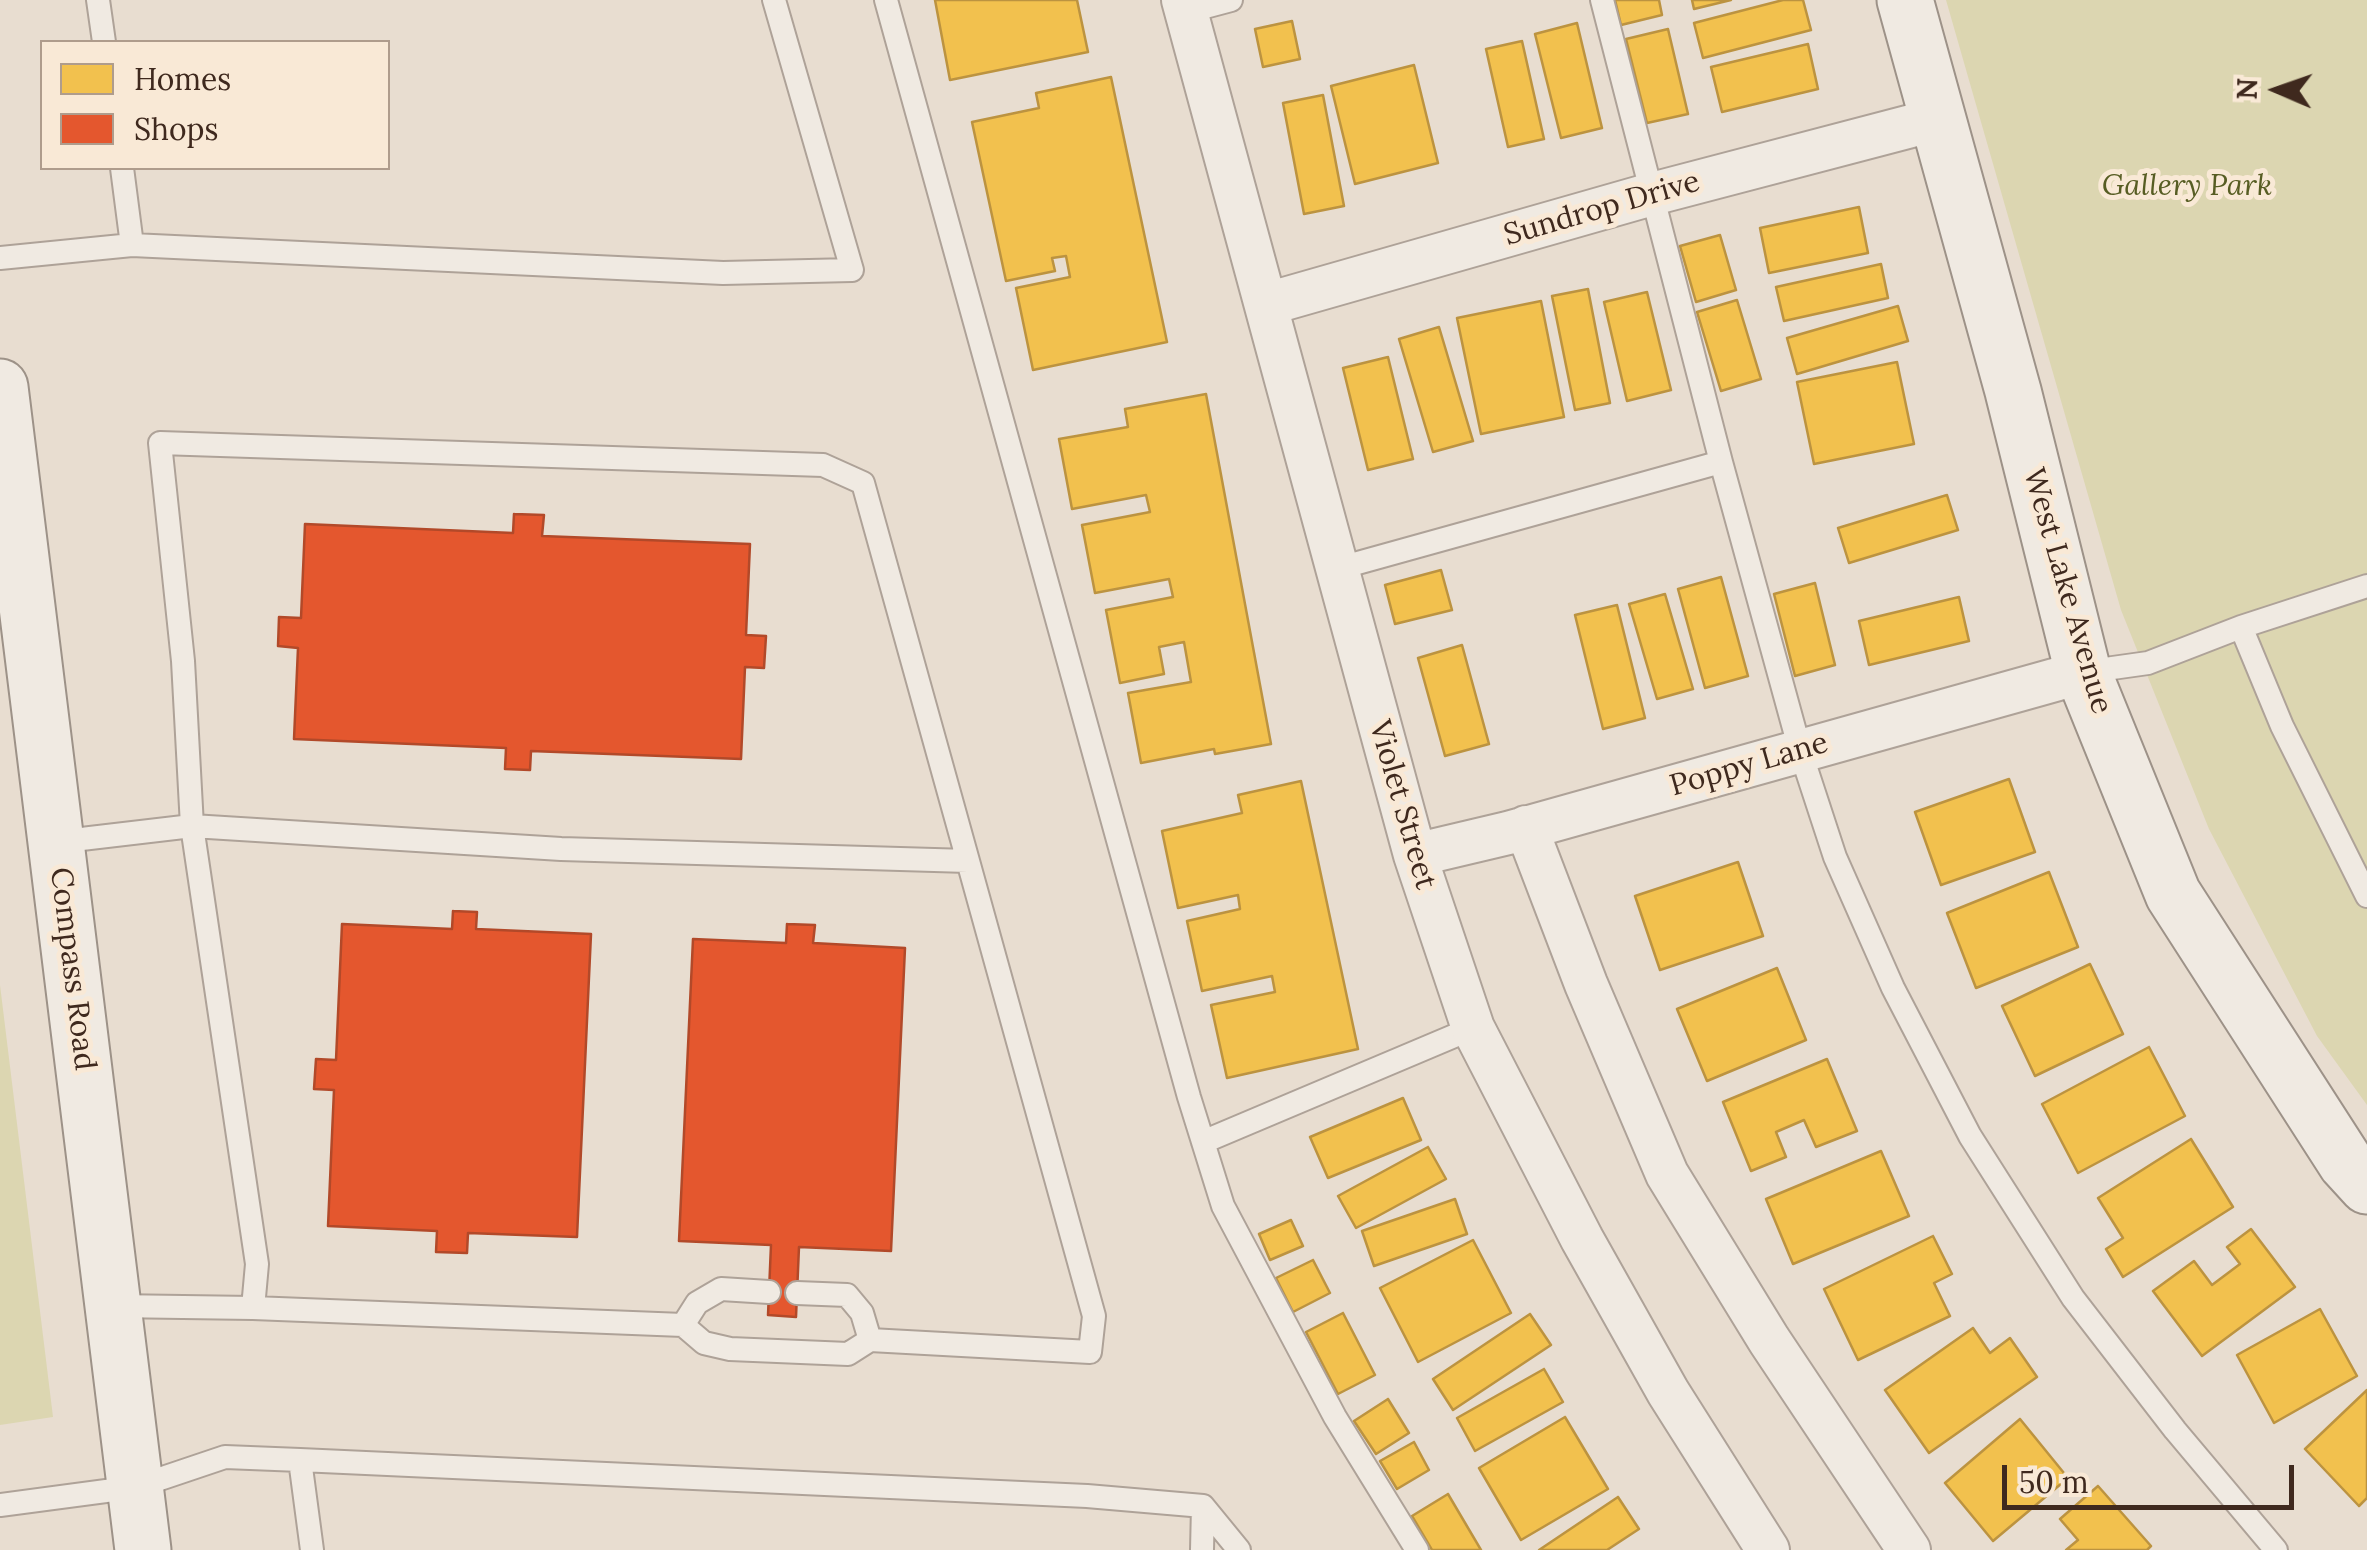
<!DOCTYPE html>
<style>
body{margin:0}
#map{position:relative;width:2367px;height:1550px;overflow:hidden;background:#e8ddd0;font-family:Lora,serif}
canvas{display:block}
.legend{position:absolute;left:40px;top:40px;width:350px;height:130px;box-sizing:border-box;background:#f9e9d6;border:2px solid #af9c8c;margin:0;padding:12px 18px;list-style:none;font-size:30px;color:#3f291e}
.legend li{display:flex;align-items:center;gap:20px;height:50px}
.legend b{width:50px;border:2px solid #af9c8c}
.north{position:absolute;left:2227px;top:40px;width:100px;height:100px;-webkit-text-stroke:8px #f9e9d6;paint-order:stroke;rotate:272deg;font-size:28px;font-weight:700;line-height:40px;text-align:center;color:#3f291e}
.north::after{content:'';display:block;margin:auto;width:35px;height:45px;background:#3f291e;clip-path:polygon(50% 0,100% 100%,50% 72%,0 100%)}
.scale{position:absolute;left:2002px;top:1465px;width:292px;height:45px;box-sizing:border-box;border:5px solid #3f291e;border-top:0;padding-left:12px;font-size:30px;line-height:35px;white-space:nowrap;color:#3f291e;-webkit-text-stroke:8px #f9e9d6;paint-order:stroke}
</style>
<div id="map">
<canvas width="2367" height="1550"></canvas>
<ul class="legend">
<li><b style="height:28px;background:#f2c14e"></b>Homes</li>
<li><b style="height:28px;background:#e4572e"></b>Shops</li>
</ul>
<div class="north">N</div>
<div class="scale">50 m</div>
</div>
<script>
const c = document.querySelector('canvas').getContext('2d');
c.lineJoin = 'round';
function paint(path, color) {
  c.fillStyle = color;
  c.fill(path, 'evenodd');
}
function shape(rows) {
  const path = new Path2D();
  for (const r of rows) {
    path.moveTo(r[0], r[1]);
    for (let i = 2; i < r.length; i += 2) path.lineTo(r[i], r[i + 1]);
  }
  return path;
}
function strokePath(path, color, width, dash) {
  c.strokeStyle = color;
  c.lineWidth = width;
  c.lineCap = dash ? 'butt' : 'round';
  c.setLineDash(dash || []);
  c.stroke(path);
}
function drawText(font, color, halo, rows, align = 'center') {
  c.font = font + ' Lora,serif';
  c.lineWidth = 10;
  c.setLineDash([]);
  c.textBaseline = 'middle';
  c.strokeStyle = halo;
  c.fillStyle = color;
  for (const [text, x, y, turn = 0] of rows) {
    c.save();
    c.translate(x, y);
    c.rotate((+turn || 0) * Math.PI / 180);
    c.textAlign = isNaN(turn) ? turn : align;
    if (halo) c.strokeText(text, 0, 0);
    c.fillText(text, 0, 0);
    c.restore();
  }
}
paint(shape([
 [1946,0,2367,0,2367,1105,2317,1036,2209,829,2121,610],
 [0,985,53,1417,0,1425]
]), '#dcd6b1');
const homes = shape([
 [935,0,1077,0,1088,52,950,80,935,0],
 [1615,0,1659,0,1662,15,1621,25,1615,0],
 [1692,0,1731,0,1694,9,1692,0],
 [1783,0,1803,0,1811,30,1703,58,1694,23,1783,0],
 [1292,21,1300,59,1263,67,1255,29,1292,21],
 [1577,23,1602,128,1561,138,1535,34,1577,23],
 [1668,29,1688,114,1647,123,1626,39,1668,29],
 [1522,41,1544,139,1508,147,1486,49,1522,41],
 [1808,44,1818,89,1722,112,1711,67,1808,44],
 [1414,65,1438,163,1355,184,1331,86,1414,65],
 [1111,77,1167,342,1033,370,1016,288,1070,277,1066,256,1052,258,1055,271,1006,281,972,122,1039,108,1036,93,1111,77],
 [1323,95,1344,206,1304,214,1283,103,1323,95],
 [1859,207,1868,253,1769,273,1760,228,1859,207],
 [1720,235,1736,290,1696,302,1680,246,1720,235],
 [1881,264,1888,298,1784,321,1776,287,1881,264],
 [1588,289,1610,403,1575,410,1552,296,1588,289],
 [1647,292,1671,390,1627,401,1604,302,1647,292],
 [1737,300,1761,379,1721,391,1697,312,1737,300],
 [1541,301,1564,417,1481,434,1457,318,1541,301],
 [1898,306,1908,341,1797,374,1787,338,1898,306],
 [1439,327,1473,441,1433,452,1399,339,1439,327],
 [1388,357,1413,459,1368,470,1343,368,1388,357],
 [1897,362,1914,444,1814,464,1797,382,1897,362],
 [1206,394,1271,744,1215,754,1214,749,1141,763,1128,693,1191,682,1184,642,1159,647,1164,674,1120,683,1106,610,1173,597,1169,579,1095,593,1082,525,1150,512,1146,495,1072,509,1059,439,1128,427,1125,409,1206,394],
 [1947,495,1958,530,1849,563,1838,528,1947,495],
 [1441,570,1452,610,1395,624,1385,585,1441,570],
 [1721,577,1748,676,1705,688,1678,589,1721,577],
 [1815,583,1835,665,1795,676,1774,594,1815,583],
 [1665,594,1693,689,1657,699,1629,604,1665,594],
 [1959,597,1969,641,1869,665,1859,621,1959,597],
 [1617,605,1645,718,1603,729,1575,615,1617,605],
 [1462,645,1489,744,1445,756,1418,658,1462,645],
 [2009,779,2035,852,1941,885,1915,812,2009,779],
 [1301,781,1358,1049,1227,1078,1211,1005,1275,992,1272,976,1202,991,1187,921,1240,909,1238,895,1178,908,1162,831,1242,813,1238,795,1301,781],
 [1738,862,1763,936,1660,970,1635,896,1738,862],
 [2049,872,2078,947,1976,988,1947,913,2049,872],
 [2090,964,2123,1034,2035,1076,2002,1006,2090,964],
 [1777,968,1806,1040,1707,1081,1677,1009,1777,968],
 [2149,1047,2185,1116,2078,1173,2042,1104,2149,1047],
 [1827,1059,1857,1131,1816,1147,1804,1120,1776,1132,1786,1157,1751,1171,1723,1102,1827,1059],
 [1403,1098,1421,1140,1328,1178,1310,1137,1403,1098],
 [2191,1139,2233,1207,2123,1277,2106,1249,2123,1238,2098,1198,2191,1139],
 [1428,1147,1446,1179,1356,1228,1338,1196,1428,1147],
 [1881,1151,1909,1216,1793,1264,1766,1199,1881,1151],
 [1455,1199,1467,1234,1374,1266,1362,1231,1455,1199],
 [1291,1220,1303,1246,1270,1260,1259,1234,1291,1220],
 [2251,1229,2295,1287,2202,1356,2153,1291,2194,1261,2212,1285,2240,1264,2227,1247,2251,1229],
 [1933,1236,1952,1274,1934,1283,1950,1316,1858,1360,1824,1289,1933,1236],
 [1473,1240,1511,1313,1418,1362,1380,1288,1473,1240],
 [1313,1260,1330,1293,1293,1312,1276,1278,1313,1260],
 [2320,1309,2357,1376,2274,1423,2237,1355,2320,1309],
 [1343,1313,1375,1375,1338,1394,1306,1332,1343,1313],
 [1530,1314,1551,1345,1453,1410,1433,1379,1530,1314],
 [1973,1328,1990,1353,2010,1338,2037,1377,1929,1453,1885,1390,1973,1328],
 [1544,1369,1563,1402,1475,1451,1457,1418,1544,1369],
 [2367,1390,2367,1498,2359,1506,2305,1449,2367,1390],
 [1388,1399,1409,1433,1376,1454,1354,1421,1388,1399],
 [1565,1417,1608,1489,1521,1540,1479,1468,1565,1417],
 [2020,1419,2068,1478,1993,1541,1945,1483,2020,1419],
 [1414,1442,1429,1470,1397,1489,1380,1461,1414,1442],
 [2098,1486,2151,1546,2147,1550,2066,1550,2078,1540,2060,1519,2098,1486],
 [1448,1494,1481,1550,1432,1550,1412,1516,1448,1494],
 [1618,1497,1639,1529,1607,1550,1539,1550,1618,1497]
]);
paint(homes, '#f2c14e');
strokePath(homes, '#bc9340', 2.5);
const shops = shape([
 [514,514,544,515,542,536,750,544,746,635,766,636,764,668,745,667,741,759,531,751,530,770,505,769,506,748,294,739,298,648,278,646,279,617,301,618,305,524,513,533,514,514],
 [453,911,477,912,476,929,591,934,577,1237,468,1233,467,1253,436,1252,437,1231,328,1226,334,1090,314,1089,316,1059,336,1060,342,924,452,929,453,911],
 [787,924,815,925,813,943,905,948,891,1251,799,1247,796,1317,768,1315,771,1245,679,1241,693,939,786,943,787,924]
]);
paint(shops, '#e4572e');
strokePath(shops, '#b24929', 2.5);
const lane = shape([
 [98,0,104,42],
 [886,0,1189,1097,1223,1206,1335,1417,1417,1550],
 [1602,0,1721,462,1800,750,1835,857,1893,988,1970,1136,2073,1298,2175,1430,2276,1550],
 [1186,12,1231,0],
 [132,245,723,273,852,270,774,0],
 [0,258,132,245,122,168],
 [1336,569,1721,462],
 [2241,627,2282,726,2367,896],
 [2084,672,2148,663,2241,627,2367,586],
 [56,842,192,826,257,1264,253,1308],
 [1203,1142,1473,1028],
 [797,1293,847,1295,862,1313,870,1340],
 [113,1306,253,1308,683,1325,704,1343,730,1349,848,1354,870,1340,1090,1352,1094,1316,968,861,863,483,823,465,160,443,183,661,192,826,561,849,968,861],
 [683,1325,697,1303,721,1289,769,1292],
 [300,1460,312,1550],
 [0,1505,136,1487,225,1457,300,1460,1087,1496,1203,1506,1202,1550],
 [1203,1506,1239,1550]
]);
const street = shape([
 [1183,0,1415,855,1473,1028,1582,1239,1668,1392,1768,1550],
 [1267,304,1652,194,1938,119],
 [1526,827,1586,984,1667,1174,1769,1340,1909,1550],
 [1415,855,1508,833,2083,672]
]);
const secondary = shape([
 [1905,0,2013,391,2083,672,2173,894,2346,1163,2367,1186],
 [0,387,143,1550]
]);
strokePath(lane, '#aea298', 26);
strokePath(street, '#aea298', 46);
strokePath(secondary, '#9d9288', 59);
strokePath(lane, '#f0eae2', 22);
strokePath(street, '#f0eae2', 42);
strokePath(secondary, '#f0eae2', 55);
drawText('italic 30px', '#575d23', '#f9e9d6', [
 ["Gallery Park",2187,186]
]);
drawText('30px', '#3f291e', '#f9e9d6', [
 ["Sundrop Drive",1602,209,-16],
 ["West Lake Avenue",2067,591,74],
 ["Poppy Lane",1749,765,-16],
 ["Violet Street",1402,805,74],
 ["Compass Road",72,969,83]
]);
</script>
